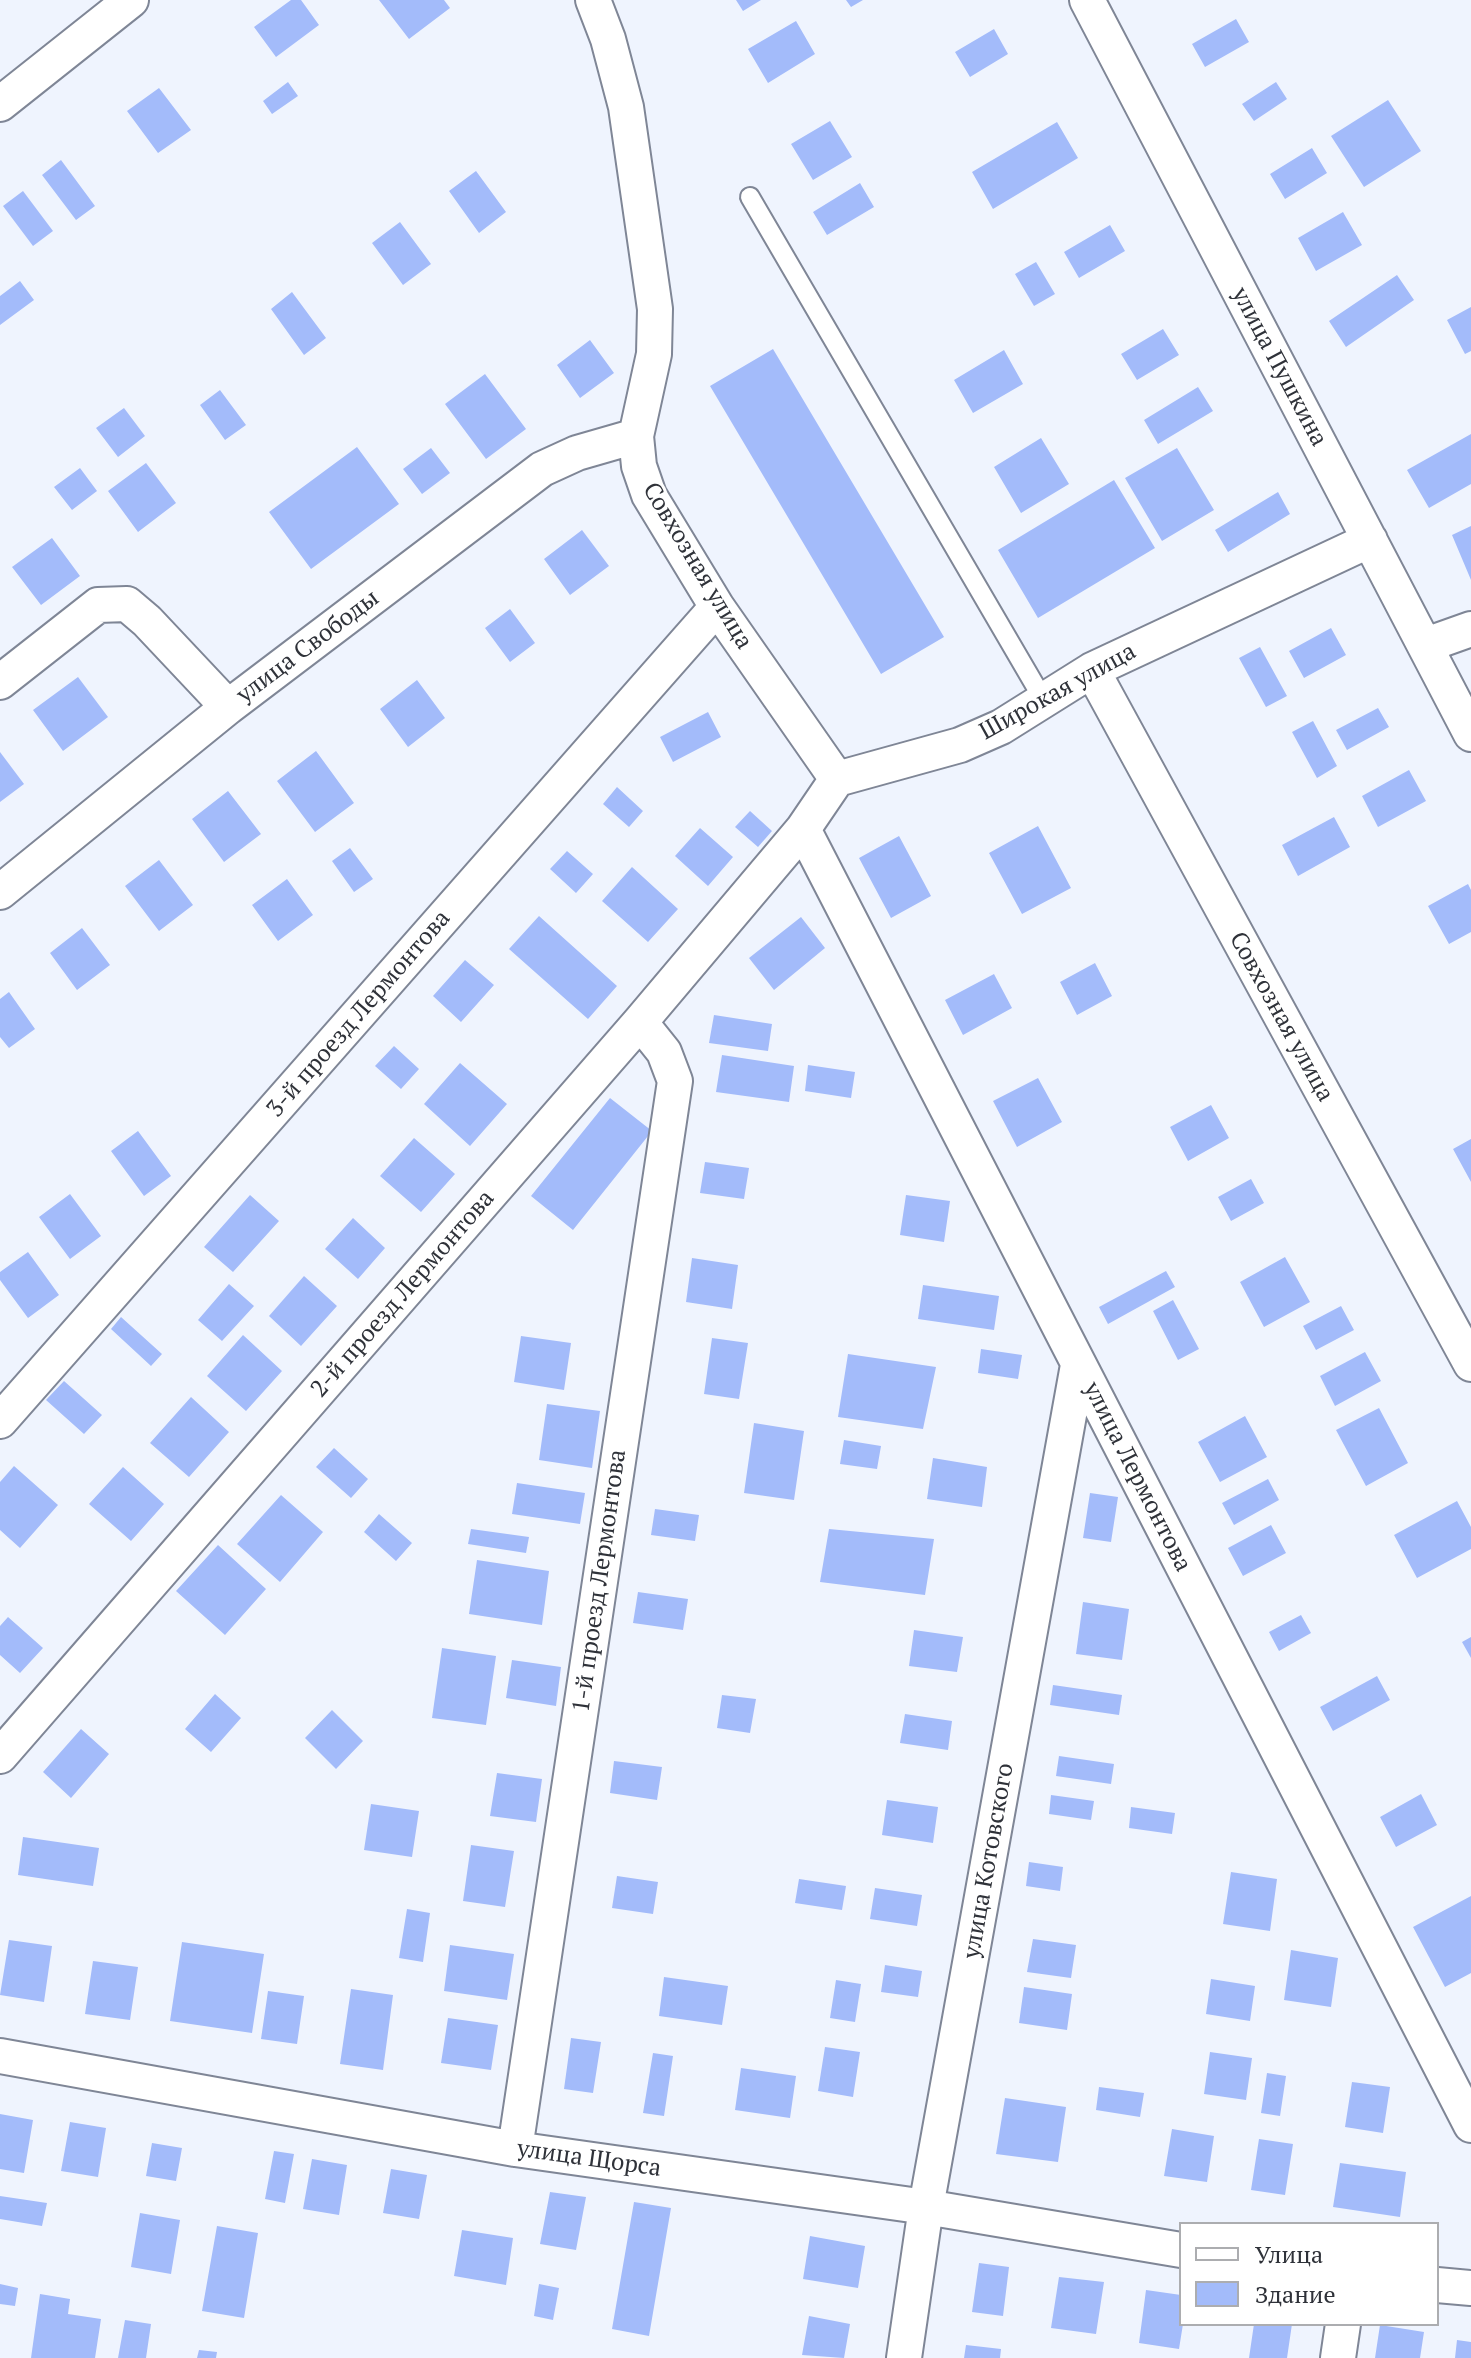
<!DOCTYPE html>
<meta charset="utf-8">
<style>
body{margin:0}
#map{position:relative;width:1471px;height:2358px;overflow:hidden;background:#eff4fe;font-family:"PT Serif",serif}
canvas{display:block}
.legend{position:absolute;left:1179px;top:2222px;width:260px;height:104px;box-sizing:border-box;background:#fff;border:2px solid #acadb0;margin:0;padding:10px 14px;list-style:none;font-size:24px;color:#2f3239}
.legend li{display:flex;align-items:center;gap:16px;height:40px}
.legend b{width:40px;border:2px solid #acadb0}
</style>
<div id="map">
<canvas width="1471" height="2358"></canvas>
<ul class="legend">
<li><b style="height:10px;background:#fff"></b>Улица</li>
<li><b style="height:22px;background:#a3bbfa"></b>Здание</li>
</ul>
</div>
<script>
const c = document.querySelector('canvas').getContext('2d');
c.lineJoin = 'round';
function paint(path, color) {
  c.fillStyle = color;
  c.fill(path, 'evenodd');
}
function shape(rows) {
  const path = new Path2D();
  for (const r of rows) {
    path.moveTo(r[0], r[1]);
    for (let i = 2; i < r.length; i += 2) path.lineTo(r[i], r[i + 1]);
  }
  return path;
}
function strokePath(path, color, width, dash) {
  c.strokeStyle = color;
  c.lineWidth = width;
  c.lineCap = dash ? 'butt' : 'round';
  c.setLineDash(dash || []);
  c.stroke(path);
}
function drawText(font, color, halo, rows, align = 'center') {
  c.font = font + ' "PT Serif",serif';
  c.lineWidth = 6;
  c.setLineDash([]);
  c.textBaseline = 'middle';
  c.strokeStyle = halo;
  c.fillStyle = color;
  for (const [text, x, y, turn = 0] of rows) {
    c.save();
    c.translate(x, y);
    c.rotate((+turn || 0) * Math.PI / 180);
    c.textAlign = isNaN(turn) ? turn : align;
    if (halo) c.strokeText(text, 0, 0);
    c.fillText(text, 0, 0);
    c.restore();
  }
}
paint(shape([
 [291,0,301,0,319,25,276,57,254,27],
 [379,0,444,0,450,8,409,39],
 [736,0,761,0,743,11],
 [846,0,863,0,851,7],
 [1236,19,1249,42,1205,67,1192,44],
 [796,21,815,54,768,83,748,49],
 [994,29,1008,54,970,77,955,52],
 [288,82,298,96,272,114,263,101],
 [1276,82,1287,99,1254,121,1242,104],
 [159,88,191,130,158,153,127,111],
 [1388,100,1421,151,1364,187,1331,136],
 [830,121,852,157,813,180,791,144],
 [1057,122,1078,158,993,209,972,172],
 [1312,148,1327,173,1285,199,1270,174],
 [61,160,95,206,76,220,42,175],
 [476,171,506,212,479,233,449,191],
 [860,183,874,207,827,235,813,212],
 [23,191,53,231,33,246,3,206],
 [1343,212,1362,245,1316,271,1298,238],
 [400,222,431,264,403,285,372,243],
 [1110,225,1125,251,1079,278,1064,252],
 [1036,262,1055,294,1034,306,1015,274],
 [1397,275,1414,300,1346,347,1329,321],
 [20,281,34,300,0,325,0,296],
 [292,292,326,338,304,355,271,309],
 [1471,307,1471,351,1465,354,1447,320],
 [1163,329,1179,355,1137,380,1121,354],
 [590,340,614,373,580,398,557,365],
 [773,349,944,637,881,674,710,386],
 [1004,350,1023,384,973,413,954,380],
 [485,374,526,429,486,459,445,404],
 [1198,387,1213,411,1158,444,1144,420],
 [220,390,246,425,225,440,200,405],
 [124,408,145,436,118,457,96,428],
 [1471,434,1471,484,1429,508,1407,470],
 [1041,438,1069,484,1021,513,994,467],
 [357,447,399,504,311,569,269,512],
 [431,448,450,473,422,494,403,469],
 [1177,448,1214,510,1162,541,1125,478],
 [146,463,176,503,138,532,108,491],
 [80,468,97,491,72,510,54,487],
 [1114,480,1155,548,1038,618,998,550],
 [1278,492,1290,514,1228,552,1215,530],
 [1471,526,1471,580,1452,535],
 [582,530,609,566,570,595,544,559],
 [52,538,80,576,41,605,12,567],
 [510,609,535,643,510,662,485,628],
 [1331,628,1346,655,1304,678,1289,651],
 [1260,647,1287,696,1266,707,1239,658],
 [78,677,108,717,63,751,33,710],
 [417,680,445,718,408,747,380,709],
 [1378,708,1389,727,1347,750,1336,730],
 [708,712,721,737,673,762,660,737],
 [1313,721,1337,766,1317,778,1292,732],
 [316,751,354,803,315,832,277,781],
 [0,752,24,784,0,802],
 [1409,770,1426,801,1378,827,1362,796],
 [617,787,643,811,629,827,603,804],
 [228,791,261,834,224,862,192,819],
 [750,811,772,831,758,847,735,827],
 [1334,817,1350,847,1298,876,1282,845],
 [1038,826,1071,888,1022,914,989,853],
 [700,828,733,857,708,886,675,856],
 [899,836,931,896,891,918,859,858],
 [350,848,373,879,354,892,332,861],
 [567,851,593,874,576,893,550,869],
 [159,860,193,905,159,931,125,886],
 [632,867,678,909,648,942,602,901],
 [287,879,313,915,278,941,252,905],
 [1468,884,1471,890,1471,932,1449,944,1428,906],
 [539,916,617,986,588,1019,509,949],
 [801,917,825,948,774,990,749,958],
 [82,928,110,965,77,990,50,953],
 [465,960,494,985,461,1022,433,996],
 [1095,963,1112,996,1077,1015,1060,982],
 [994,974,1012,1008,963,1035,945,1000],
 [9,992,35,1029,9,1048,0,1037,0,999],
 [714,1015,772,1024,768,1051,709,1043],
 [394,1046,419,1069,401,1089,375,1066],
 [722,1055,794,1066,789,1102,716,1092],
 [460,1063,507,1104,470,1146,424,1104],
 [808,1065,855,1072,851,1098,805,1091],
 [1038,1078,1062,1122,1017,1147,993,1101],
 [610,1098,652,1131,573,1230,531,1196],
 [1211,1105,1229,1138,1188,1161,1170,1127],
 [138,1131,171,1176,144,1196,111,1151],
 [414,1138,455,1174,421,1212,380,1176],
 [1471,1139,1471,1182,1453,1149],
 [705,1162,749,1168,744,1199,700,1193],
 [1251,1179,1264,1203,1231,1221,1218,1197],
 [70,1194,101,1236,70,1259,39,1217],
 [250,1195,279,1221,233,1272,204,1247],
 [906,1195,950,1201,944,1242,900,1235],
 [353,1218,385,1248,358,1279,325,1249],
 [28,1252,59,1295,28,1318,0,1280,0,1272],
 [1285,1257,1310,1302,1264,1327,1240,1282],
 [692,1258,738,1265,732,1309,686,1302],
 [1166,1271,1175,1287,1108,1324,1099,1307],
 [304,1276,337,1306,301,1346,269,1316],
 [229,1284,254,1306,222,1341,198,1320],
 [923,1285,999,1296,994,1330,918,1319],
 [1173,1300,1199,1349,1178,1360,1153,1311],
 [1341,1306,1354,1330,1316,1350,1303,1326],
 [121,1317,162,1354,151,1366,111,1329],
 [243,1335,282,1371,246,1411,207,1376],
 [521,1336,571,1343,564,1390,514,1382],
 [712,1338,748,1343,739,1399,704,1394],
 [981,1349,1022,1355,1018,1379,978,1373],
 [1365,1352,1381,1381,1335,1406,1320,1376],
 [848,1354,936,1367,923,1429,838,1417],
 [64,1381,102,1415,84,1434,46,1400],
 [191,1397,229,1432,189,1477,150,1443],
 [547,1404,600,1411,592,1468,539,1460],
 [1379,1408,1408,1463,1366,1486,1336,1430],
 [1245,1416,1267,1457,1220,1482,1198,1442],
 [754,1423,804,1431,794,1500,744,1493],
 [844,1440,881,1446,877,1469,840,1464],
 [334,1448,368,1479,351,1498,316,1467],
 [933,1458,987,1467,982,1507,927,1499],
 [14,1466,58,1505,20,1548,0,1530,0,1482],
 [123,1467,164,1504,131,1541,89,1504],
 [1268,1479,1279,1500,1234,1525,1222,1503],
 [517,1483,585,1493,580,1524,512,1514],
 [1090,1493,1118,1497,1111,1542,1083,1538],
 [281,1495,323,1532,280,1582,237,1544],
 [1457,1501,1471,1527,1471,1549,1417,1578,1394,1535],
 [655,1509,699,1515,695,1541,651,1535],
 [379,1514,412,1543,396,1561,364,1532],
 [1271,1525,1286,1553,1243,1576,1228,1548],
 [471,1529,529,1537,526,1553,468,1544],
 [829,1529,934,1539,925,1595,820,1582],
 [218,1545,266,1589,225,1635,176,1591],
 [477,1560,549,1571,542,1625,469,1614],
 [638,1592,688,1599,683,1630,633,1623],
 [1083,1602,1129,1609,1122,1660,1076,1654],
 [1301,1615,1311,1633,1279,1651,1269,1632],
 [8,1617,43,1648,20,1673,0,1655,0,1626],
 [914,1630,963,1637,957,1672,909,1666],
 [1471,1637,1471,1658,1462,1642],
 [442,1648,496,1656,486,1725,432,1718],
 [512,1660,561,1667,556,1706,506,1698],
 [1377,1676,1390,1700,1333,1731,1320,1707],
 [1053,1685,1122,1695,1119,1715,1050,1705],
 [215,1694,241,1718,211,1752,185,1729],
 [722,1695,756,1699,750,1733,717,1728],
 [332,1710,363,1741,336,1769,305,1738],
 [905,1714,952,1721,948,1750,900,1743],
 [81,1729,109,1754,71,1798,43,1772],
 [1059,1756,1114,1764,1111,1784,1056,1776],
 [614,1761,662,1767,657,1800,610,1793],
 [497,1773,542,1779,536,1822,490,1816],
 [1421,1794,1437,1825,1396,1847,1380,1817],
 [1051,1795,1094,1801,1091,1820,1049,1814],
 [887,1800,938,1807,933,1843,882,1835],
 [371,1804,419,1811,412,1857,364,1850],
 [1131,1807,1175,1813,1172,1834,1129,1828],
 [23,1837,99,1848,93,1886,18,1875],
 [471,1845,514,1851,505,1907,463,1901],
 [1029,1862,1063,1867,1060,1891,1026,1886],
 [1231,1872,1277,1879,1270,1931,1223,1924],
 [617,1876,658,1882,653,1914,612,1908],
 [799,1879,846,1886,842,1910,795,1903],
 [875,1888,922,1895,917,1926,870,1919],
 [1471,1896,1471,1973,1445,1987,1413,1927],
 [407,1909,430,1913,423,1962,399,1958],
 [1033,1939,1076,1945,1071,1978,1027,1972],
 [9,1940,52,1946,44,2002,0,1995],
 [182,1942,264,1954,252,2033,170,2021],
 [450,1945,514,1954,507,2000,444,1991],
 [1291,1950,1338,1958,1331,2007,1284,2000],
 [93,1961,138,1967,130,2020,85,2014],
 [885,1965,922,1971,918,1997,881,1992],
 [664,1977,728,1986,722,2025,659,2016],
 [1211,1979,1255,1986,1250,2021,1206,2014],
 [836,1980,861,1984,855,2022,830,2018],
 [1024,1987,1072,1994,1067,2030,1019,2023],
 [351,1989,393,1995,383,2070,340,2064],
 [268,1991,304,1996,297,2044,261,2039],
 [448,2018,498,2025,491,2070,441,2063],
 [571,2038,601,2042,593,2093,564,2089],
 [825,2047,860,2052,853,2097,818,2091],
 [1210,2052,1252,2058,1246,2100,1204,2094],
 [653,2053,673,2056,664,2116,643,2113],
 [741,2068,796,2076,790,2118,735,2110],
 [1267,2073,1286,2076,1280,2116,1261,2113],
 [1352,2082,1390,2087,1383,2133,1345,2127],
 [1099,2087,1144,2093,1140,2117,1096,2110],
 [1005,2098,1066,2107,1058,2162,996,2154],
 [0,2114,33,2120,24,2173,0,2169],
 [70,2122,106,2128,98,2177,61,2171],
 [1172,2129,1214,2136,1207,2182,1164,2176],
 [1259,2139,1293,2144,1285,2195,1251,2190],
 [152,2143,182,2148,176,2181,146,2176],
 [274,2151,294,2154,285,2203,265,2199],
 [312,2159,347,2165,339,2215,303,2209],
 [1340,2163,1406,2172,1400,2217,1333,2207],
 [391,2169,427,2175,419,2219,383,2213],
 [550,2192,586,2197,576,2250,540,2244],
 [0,2196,47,2203,42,2226,0,2219],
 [634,2202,671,2208,649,2336,612,2329],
 [140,2213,180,2220,171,2274,131,2267],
 [217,2226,258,2233,244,2318,202,2311],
 [462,2230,513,2238,506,2285,454,2276],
 [810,2236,865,2246,858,2288,803,2279],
 [979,2263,1009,2267,1003,2316,972,2312],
 [1059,2277,1104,2282,1096,2334,1051,2328],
 [0,2284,18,2288,15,2306,0,2304],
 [539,2284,559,2288,553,2320,534,2316],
 [1146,2290,1181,2295,1183,2324,1179,2349,1139,2343],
 [40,2294,70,2299,68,2314,101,2319,95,2358,31,2358],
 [809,2316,850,2324,844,2358,802,2355],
 [125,2320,151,2324,146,2358,118,2358],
 [1254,2324,1292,2324,1287,2358,1249,2358],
 [1380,2325,1424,2332,1420,2358,1375,2358],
 [1457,2340,1471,2342,1471,2358,1455,2358],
 [966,2345,1001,2349,1000,2358,964,2358],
 [199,2350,217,2352,216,2358,197,2358]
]), '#a3bbfa');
const service = shape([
 [750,197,1043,699]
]);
const minor = shape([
 [593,0,608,39,626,107,655,309,654,354,636,436,639,466,649,495,717,607,837,779],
 [1087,0,1471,734],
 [0,104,131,0],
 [1426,645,1471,629],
 [1092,670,1471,1364],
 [0,682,98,605,127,604,147,621,228,707],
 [803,829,1471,2125],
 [0,892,228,707,542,469,577,453,636,436],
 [0,1421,717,607],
 [0,1756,640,1022,803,829,837,779,960,745,1001,727,1092,670,1370,540],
 [0,2056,515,2149,926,2207,1181,2250],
 [515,2149,675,1081,664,1052,640,1022],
 [1437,2285,1471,2288],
 [904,2358,926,2207,1078,1365],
 [1338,2358,1343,2324]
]);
strokePath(service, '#7f8696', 22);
strokePath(minor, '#7f8696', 38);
strokePath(service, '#fff', 18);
strokePath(minor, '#fff', 34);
drawText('24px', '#2f3239', '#fff', [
 ["улица Пушкина",1279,367,62],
 ["Совхозная улица",697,566,59],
 ["улица Свободы",308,647,-37],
 ["Широкая улица",1058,692,-29],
 ["3-й проезд Лермонтова",359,1014,-49],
 ["Совхозная улица",1281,1017,61],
 ["2-й проезд Лермонтова",403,1294,-49],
 ["улица Лермонтова",1137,1477,63],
 ["1-й проезд Лермонтова",600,1581,-82],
 ["улица Котовского",989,1861,-80],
 ["улица Щорса",589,2159,8]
]);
</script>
